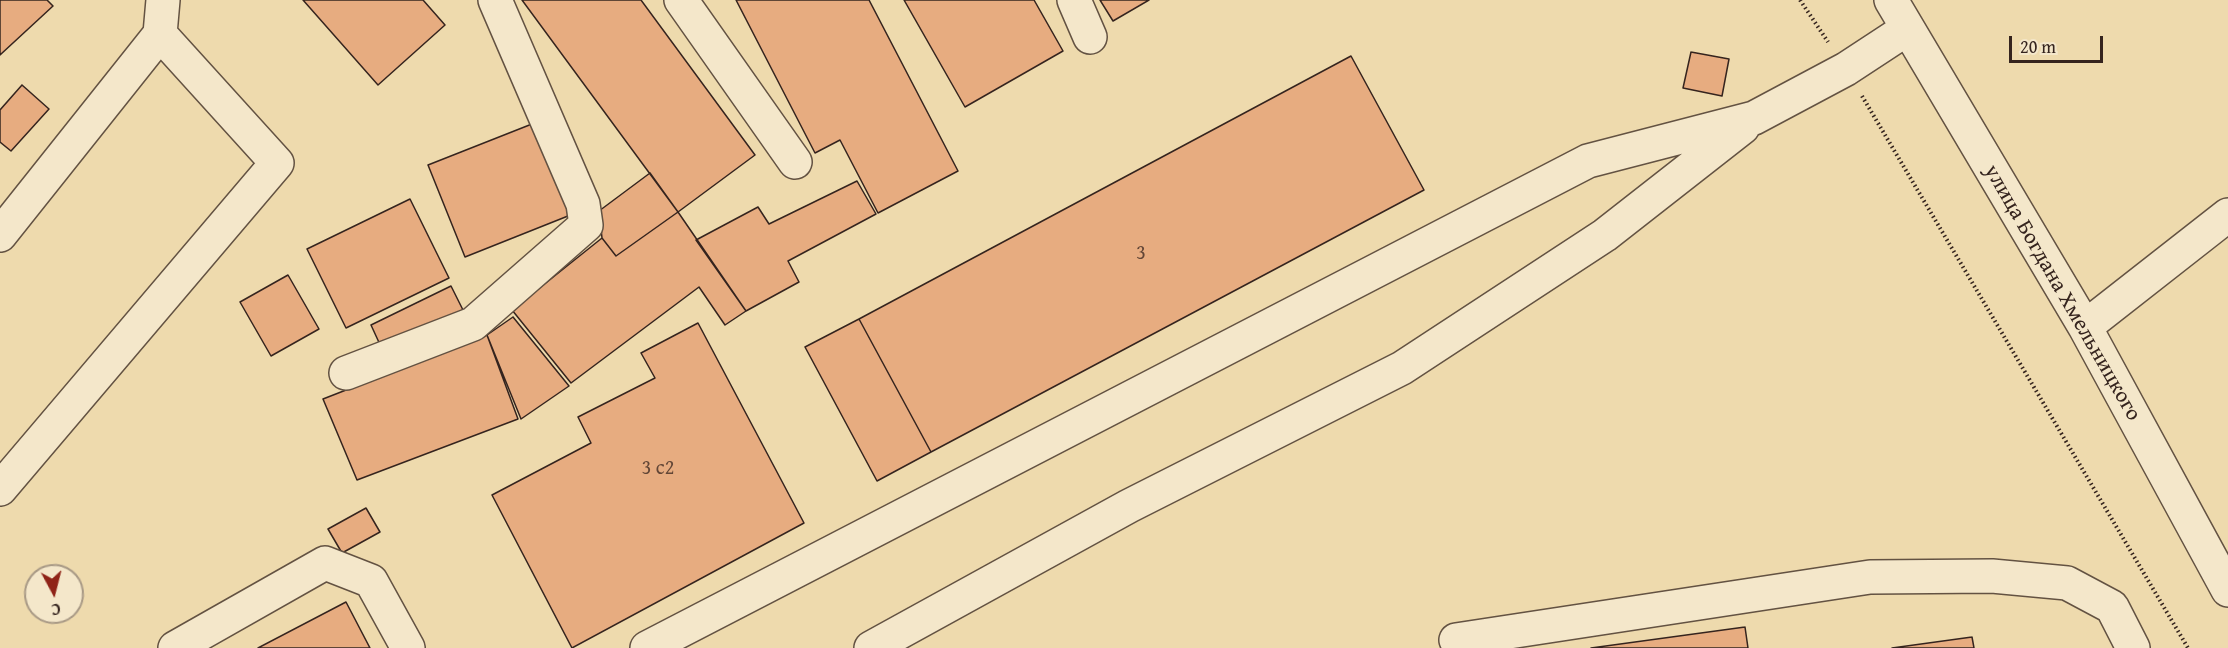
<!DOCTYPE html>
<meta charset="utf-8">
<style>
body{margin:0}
#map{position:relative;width:2228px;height:648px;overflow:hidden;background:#eedaad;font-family:"Gentium Book Plus",serif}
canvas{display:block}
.north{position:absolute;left:24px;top:564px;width:60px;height:60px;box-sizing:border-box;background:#f4e7ca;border:2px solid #a89985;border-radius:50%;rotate:173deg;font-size:16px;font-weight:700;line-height:24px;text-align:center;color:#35241e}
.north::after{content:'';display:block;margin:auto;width:21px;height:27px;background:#8f2418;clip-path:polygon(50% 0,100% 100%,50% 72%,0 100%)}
.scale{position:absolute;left:2009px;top:36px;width:94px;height:27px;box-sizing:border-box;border:3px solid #35241e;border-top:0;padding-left:8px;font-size:18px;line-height:21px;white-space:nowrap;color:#35241e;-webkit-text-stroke:4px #f4e7ca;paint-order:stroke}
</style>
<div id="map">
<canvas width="2228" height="648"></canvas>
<div class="north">С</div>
<div class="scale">20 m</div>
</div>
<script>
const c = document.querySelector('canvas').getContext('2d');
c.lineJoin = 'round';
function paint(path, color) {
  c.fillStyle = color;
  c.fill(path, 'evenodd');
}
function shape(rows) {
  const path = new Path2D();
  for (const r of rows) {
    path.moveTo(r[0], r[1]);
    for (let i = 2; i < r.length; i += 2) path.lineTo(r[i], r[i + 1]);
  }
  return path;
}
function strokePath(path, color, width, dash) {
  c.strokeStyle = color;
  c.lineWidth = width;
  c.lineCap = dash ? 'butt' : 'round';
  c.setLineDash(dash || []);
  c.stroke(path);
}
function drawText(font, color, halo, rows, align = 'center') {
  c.font = font + ' "Gentium Book Plus",serif';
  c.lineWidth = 5;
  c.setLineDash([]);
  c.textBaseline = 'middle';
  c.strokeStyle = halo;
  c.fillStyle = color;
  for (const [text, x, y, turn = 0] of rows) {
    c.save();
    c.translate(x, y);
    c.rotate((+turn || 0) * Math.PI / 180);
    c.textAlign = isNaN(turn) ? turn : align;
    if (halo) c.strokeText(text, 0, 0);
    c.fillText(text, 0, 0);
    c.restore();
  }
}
const building = shape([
 [0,0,47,0,53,6,0,55,0,0],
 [303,0,423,0,445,25,378,85,303,0],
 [522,0,641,0,755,155,678,212,522,0],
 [736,0,869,0,958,171,878,213,840,140,815,153,736,0],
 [904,0,1034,0,1063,51,965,107,904,0],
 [1100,0,1149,0,1113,21,1100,0],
 [1691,52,1729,59,1722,96,1683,88,1691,52],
 [1351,56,1424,190,931,452,859,319,1351,56],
 [22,85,49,109,11,151,0,142,0,110,22,85],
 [537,122,573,214,465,257,428,165,537,122],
 [650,173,678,212,616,256,602,238,599,211,650,173],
 [857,181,876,214,788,261,799,282,746,311,696,240,758,207,769,224,857,181],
 [410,199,449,278,346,328,307,249,410,199],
 [678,212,746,311,725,325,699,287,571,383,512,310,602,238,616,256,678,212],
 [288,275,319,329,271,356,240,302,288,275],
 [451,286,463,310,382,349,371,325,451,286],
 [513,317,569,386,521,419,487,335,513,317],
 [859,319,931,452,877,481,805,347,859,319],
 [698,323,804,523,572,648,492,495,591,443,578,417,655,378,641,353,698,323],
 [487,335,518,419,357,480,323,399,487,335],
 [366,508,380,532,342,553,328,529,366,508],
 [346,602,370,648,258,648,346,602],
 [1745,627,1748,648,1591,648,1745,627],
 [1972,637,1974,648,1892,648,1972,637]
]);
paint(building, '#e7ac80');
strokePath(building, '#35241e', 1.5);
const minor = shape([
 [681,0,795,162],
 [1074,0,1090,37],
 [1891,0,2085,327,2228,590],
 [0,235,160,34,163,0],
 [2085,327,2228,215],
 [346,373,473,324,586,225,583,204,495,0],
 [0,489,277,163,160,34],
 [1456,640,1870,577,1992,576,2067,583,2112,607,2133,648],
 [175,648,325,563,371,581,408,648],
 [647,648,1588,161,1754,118,1846,69,1907,29],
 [871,648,1129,506,1402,368,1605,235,1743,127]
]);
strokePath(minor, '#635242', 36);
strokePath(shape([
 [1800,0,1828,42],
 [1862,96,2188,648]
]), '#35241e', 4, [1.5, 3]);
strokePath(minor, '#f4e7ca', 33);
drawText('20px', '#624636', null, [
 ["3",1141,254],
 ["3 с2",658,469]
]);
drawText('22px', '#35241e', '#f4e7ca', [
 ["улица Богдана Хмельницкого",2062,293,60]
]);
</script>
